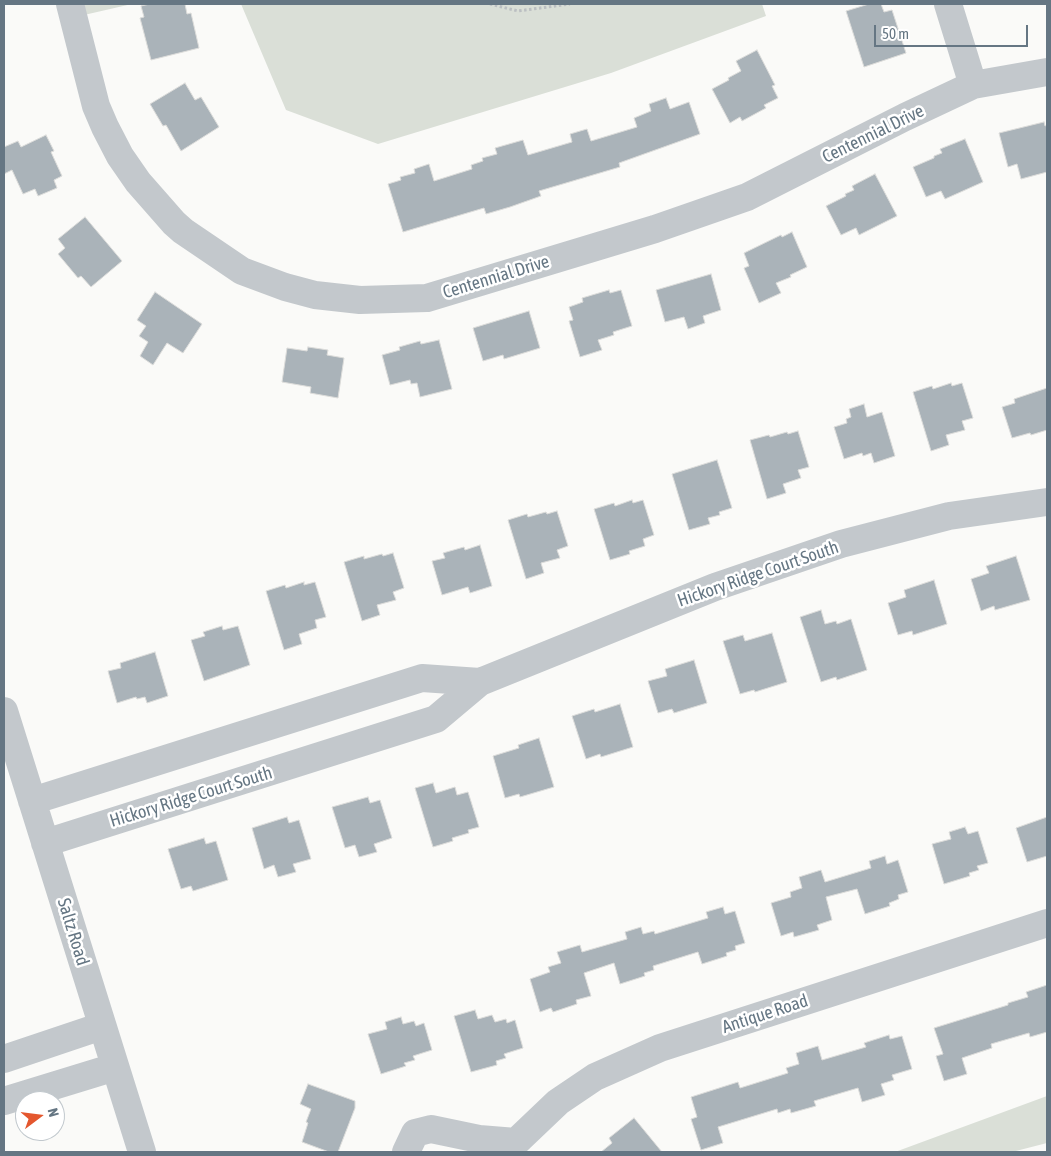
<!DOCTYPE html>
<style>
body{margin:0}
#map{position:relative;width:1051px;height:1156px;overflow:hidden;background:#fafaf8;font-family:"Asap Condensed",sans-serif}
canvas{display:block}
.frame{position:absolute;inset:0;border:5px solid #657683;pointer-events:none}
.north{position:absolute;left:15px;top:1091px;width:50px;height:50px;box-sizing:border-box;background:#fff;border:1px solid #c1c8cd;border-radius:50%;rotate:75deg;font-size:14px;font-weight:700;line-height:20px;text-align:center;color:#657683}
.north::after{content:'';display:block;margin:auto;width:18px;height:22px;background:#e4572e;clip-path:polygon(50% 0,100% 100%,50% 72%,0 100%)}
.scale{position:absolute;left:874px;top:25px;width:154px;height:22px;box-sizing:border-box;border:2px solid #657683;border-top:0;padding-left:6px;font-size:15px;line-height:18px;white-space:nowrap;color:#657683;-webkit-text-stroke:4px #fff;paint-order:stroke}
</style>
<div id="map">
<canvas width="1051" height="1156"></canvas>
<div class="frame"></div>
<div class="north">N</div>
<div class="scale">50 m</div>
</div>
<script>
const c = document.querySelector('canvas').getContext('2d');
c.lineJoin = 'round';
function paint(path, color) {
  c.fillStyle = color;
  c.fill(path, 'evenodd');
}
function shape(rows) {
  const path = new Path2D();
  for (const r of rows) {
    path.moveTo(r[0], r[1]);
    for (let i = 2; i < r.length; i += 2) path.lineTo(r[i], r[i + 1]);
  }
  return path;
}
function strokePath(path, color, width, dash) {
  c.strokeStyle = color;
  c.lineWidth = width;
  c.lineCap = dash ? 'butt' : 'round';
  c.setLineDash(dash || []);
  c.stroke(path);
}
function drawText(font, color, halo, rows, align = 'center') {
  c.font = font + ' "Asap Condensed",sans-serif';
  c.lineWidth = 5;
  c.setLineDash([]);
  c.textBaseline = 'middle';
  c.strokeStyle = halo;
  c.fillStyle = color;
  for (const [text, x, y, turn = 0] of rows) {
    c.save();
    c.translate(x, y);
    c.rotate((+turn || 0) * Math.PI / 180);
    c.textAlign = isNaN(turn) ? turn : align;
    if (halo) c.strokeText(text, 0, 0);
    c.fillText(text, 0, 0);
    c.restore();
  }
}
paint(shape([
 [82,4,132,4,84,15],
 [241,4,762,4,766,16,611,73,378,144,286,110],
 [1047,1096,1047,1143,1012,1152,895,1152]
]), '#dadfd7');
const building = shape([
 [150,4,185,4,187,14,191,13,199,48,151,60,140,18,144,17,141,6,150,4],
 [869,4,881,4,884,12,892,10,906,53,864,67,846,11,869,4],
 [757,50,775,85,772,86,778,98,764,105,766,108,742,121,740,117,730,123,712,89,729,80,728,78,741,71,736,61,757,50],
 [185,83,195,100,201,97,219,127,181,151,166,125,163,126,150,104,185,83],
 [666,98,670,109,689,102,700,134,619,163,620,167,539,191,541,196,510,207,486,214,484,208,403,232,388,184,401,180,400,177,415,173,414,169,429,164,434,181,472,169,471,165,483,161,482,158,497,154,495,148,523,140,528,155,572,142,570,134,587,129,591,141,637,127,634,118,651,111,649,104,666,98],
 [1044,122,1045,126,1047,125,1047,172,1021,179,1017,164,1008,167,999,133,1044,122],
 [46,135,54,151,51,152,62,176,54,180,57,188,38,196,35,189,23,194,12,170,4,174,4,147,18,141,21,147,46,135],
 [965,139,983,182,945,199,941,191,926,197,913,167,934,158,934,156,942,153,940,149,965,139],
 [875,174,897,216,859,235,856,228,841,235,826,206,846,196,845,194,854,190,852,186,875,174],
 [85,217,122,261,91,287,81,276,78,278,58,254,65,248,58,239,85,217],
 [792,232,807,267,790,275,791,277,776,283,781,293,759,303,744,268,749,266,744,253,781,235,782,237,792,232],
 [711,274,721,310,703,316,705,323,688,329,684,317,665,322,656,290,711,274],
 [609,290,610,293,621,290,632,326,613,332,614,335,598,340,602,350,580,357,569,321,573,320,569,307,583,302,582,298,609,290],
 [155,292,202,324,183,353,167,343,153,365,140,356,148,342,139,336,146,326,137,320,155,292],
 [529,311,540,348,504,359,503,355,483,361,473,328,529,311],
 [439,340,452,389,420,397,417,383,411,384,410,380,390,385,382,355,400,350,399,347,420,341,421,344,439,340],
 [308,347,328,350,327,355,344,358,338,398,310,393,311,387,282,382,287,348,307,351,308,347],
 [951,383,952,386,962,383,973,418,962,421,965,430,946,435,949,445,931,451,913,392,932,386,933,389,951,383],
 [1047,388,1047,430,1031,435,1030,433,1012,438,1002,407,1015,403,1014,399,1047,388],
 [864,404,867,417,882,412,895,456,874,463,871,453,863,456,862,453,844,459,834,427,847,423,846,419,851,417,849,409,864,404],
 [798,431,809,467,798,470,801,478,783,484,786,493,767,499,750,440,769,435,770,437,787,432,788,434,798,431],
 [717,460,732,508,719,512,720,515,708,518,710,524,689,530,672,474,717,460],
 [632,500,633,503,643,500,654,535,643,539,645,546,629,551,630,554,610,560,594,509,614,503,615,506,632,500],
 [557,511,568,546,557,550,560,558,541,563,544,573,526,579,508,520,527,514,528,517,546,512,547,514,557,511],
 [480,545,492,586,470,593,468,587,442,595,432,561,445,558,443,553,464,547,465,550,480,545],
 [393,553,404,588,393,592,396,600,377,605,380,615,362,621,344,562,364,556,364,559,382,554,383,556,393,553],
 [1016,556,1030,600,995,610,994,606,981,611,971,579,989,573,986,566,1016,556],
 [934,580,947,624,913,635,912,631,898,635,888,603,906,597,904,590,934,580],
 [304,582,304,585,315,582,326,617,315,620,317,628,299,634,302,644,284,650,266,591,285,585,286,588,304,582],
 [821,610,825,624,836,621,837,624,851,619,867,670,837,680,836,677,821,682,800,617,821,610],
 [222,626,223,630,238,626,250,665,204,681,191,640,205,636,203,632,222,626],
 [772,633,787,682,755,692,754,690,740,694,723,641,743,635,745,641,772,633],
 [155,652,168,696,147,703,145,697,137,699,136,697,117,703,108,671,121,668,120,663,155,652],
 [694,660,707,703,674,713,672,709,658,713,648,681,667,676,665,669,694,660],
 [620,704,633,747,601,757,600,754,586,759,572,716,594,709,595,712,620,704],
 [539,738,554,787,520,797,519,794,505,798,493,756,519,748,518,745,539,738],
 [433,783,436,793,455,787,457,795,468,792,479,827,468,830,469,833,452,838,453,841,433,847,415,788,433,783],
 [368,797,370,803,380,800,392,838,374,844,377,852,359,857,355,845,345,848,332,807,368,797],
 [287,817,289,823,299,820,311,859,293,864,296,872,278,877,274,865,264,869,252,828,287,817],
 [1047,817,1047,856,1027,862,1016,828,1047,817],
 [965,827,968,834,978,831,988,863,977,866,979,870,969,873,970,876,944,884,932,844,951,839,949,832,965,827],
 [204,838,206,844,216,841,228,880,193,891,191,886,181,889,168,849,204,838],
 [885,856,887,864,898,860,908,892,898,895,899,899,889,903,890,906,865,914,857,889,826,897,832,920,817,925,819,930,794,937,793,932,781,936,771,903,791,897,790,892,802,888,799,877,821,870,825,882,871,868,869,861,885,856],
 [723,907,725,914,735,911,745,943,735,946,736,950,726,953,727,956,702,964,698,952,653,966,654,970,644,973,645,976,620,984,614,963,584,973,591,996,576,1000,577,1004,553,1012,551,1008,540,1012,530,979,550,972,548,967,561,963,557,952,580,945,582,952,627,939,625,932,641,927,643,934,654,931,655,934,708,918,706,912,723,907],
 [1047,985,1047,1032,1030,1037,1029,1033,991,1044,992,1048,962,1058,967,1074,944,1081,936,1056,943,1054,934,1028,1008,1005,1008,1003,1028,997,1026,992,1047,985],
 [475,1010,478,1019,492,1015,495,1022,506,1019,507,1023,515,1020,523,1048,504,1054,506,1058,496,1061,497,1065,471,1072,454,1016,475,1010],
 [401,1017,403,1024,414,1021,416,1026,424,1023,432,1050,413,1056,415,1060,404,1063,406,1066,381,1074,368,1034,387,1029,385,1022,401,1017],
 [889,1035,890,1039,902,1036,912,1069,892,1075,894,1080,881,1084,885,1095,862,1102,858,1088,814,1101,816,1106,791,1113,790,1109,778,1113,777,1109,718,1127,723,1143,701,1150,691,1119,697,1117,691,1097,738,1082,740,1088,788,1073,786,1068,799,1064,796,1053,818,1046,822,1060,866,1047,864,1043,889,1035],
 [308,1084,355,1101,355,1108,338,1152,329,1152,302,1142,308,1123,306,1122,311,1109,300,1104,308,1084],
 [634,1118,662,1152,601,1152,612,1143,609,1138,634,1118]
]);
paint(building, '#aab3b9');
strokePath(building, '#dcdcda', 1);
strokePath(shape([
 [490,4,518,11,570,4]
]), '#bbbfc2', 3, [2.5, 2.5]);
strokePath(shape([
 [70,4,96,106,105,127,120,156,138,182,174,223,183,231,242,271,285,287,315,295,360,300,427,298,655,229,747,197,905,117,973,85,1047,72],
 [948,4,973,85],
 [4,711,142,1152],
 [32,801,422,678,480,682],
 [45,843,436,719,480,682,715,587,841,544,949,516,1047,502],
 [4,1059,102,1026],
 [4,1101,115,1067],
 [406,1152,415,1133,431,1129,479,1139,516,1142],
 [509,1152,516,1142,558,1102,595,1077,660,1048,1047,923]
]), '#c3c8cc', 28);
drawText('18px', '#657683', '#fff', [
 ["Centennial Drive",873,134,-26],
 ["Centennial Drive",496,277,-17],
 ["Hickory Ridge Court South",758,574,-19],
 ["Hickory Ridge Court South",191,797,-17],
 ["Saltz Road",73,932,73],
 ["Antique Road",765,1014,-18]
]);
</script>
